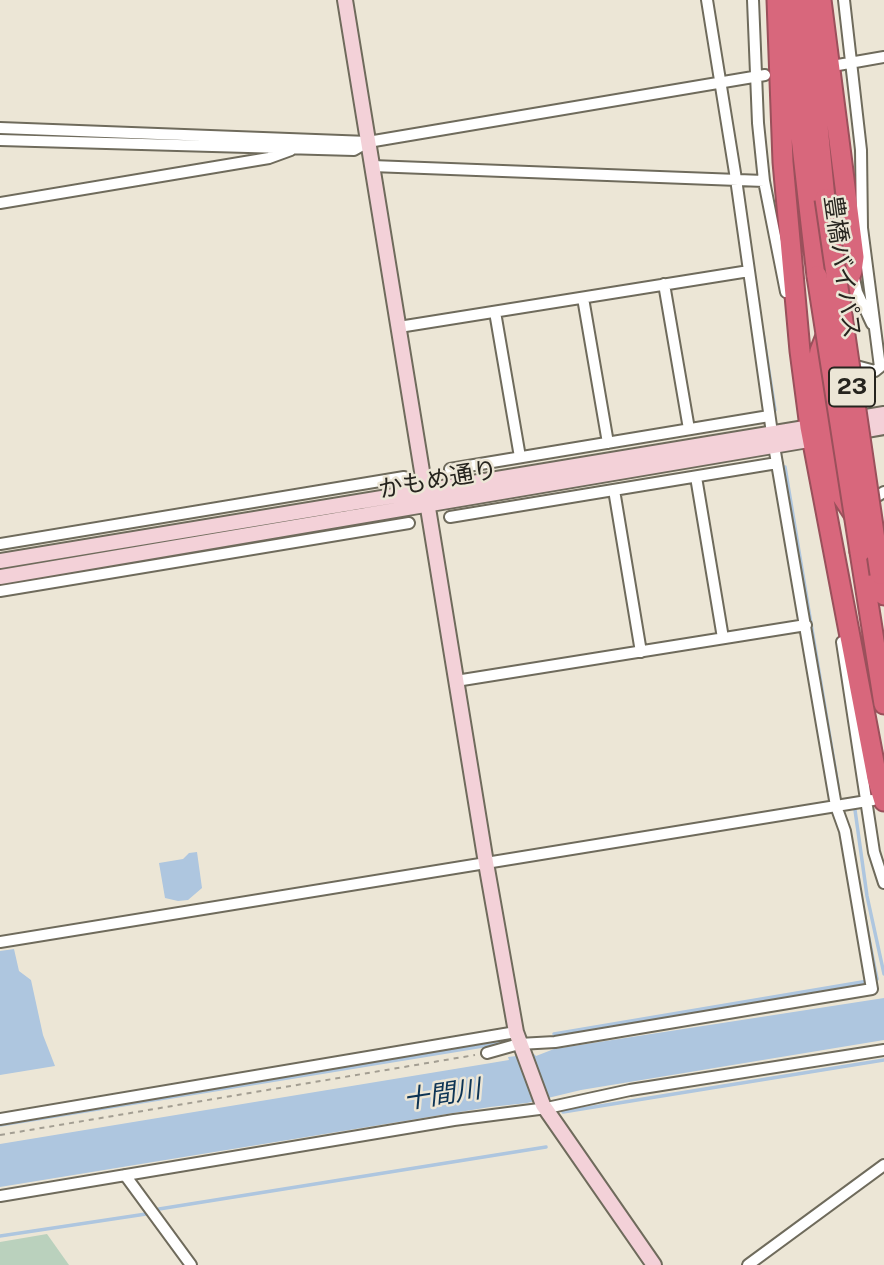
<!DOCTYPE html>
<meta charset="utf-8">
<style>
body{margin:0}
canvas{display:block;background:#ece6d6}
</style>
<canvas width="884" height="1265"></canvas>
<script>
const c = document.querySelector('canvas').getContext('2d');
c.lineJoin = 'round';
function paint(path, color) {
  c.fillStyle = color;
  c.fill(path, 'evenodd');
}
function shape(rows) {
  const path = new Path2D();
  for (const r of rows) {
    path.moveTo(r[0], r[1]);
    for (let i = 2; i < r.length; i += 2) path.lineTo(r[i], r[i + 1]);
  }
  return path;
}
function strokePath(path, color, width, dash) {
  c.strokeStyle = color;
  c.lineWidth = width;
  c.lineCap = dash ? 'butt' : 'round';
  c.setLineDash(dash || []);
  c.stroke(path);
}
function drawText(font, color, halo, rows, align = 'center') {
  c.font = font + ' "Public Sans","Noto Sans JP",sans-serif';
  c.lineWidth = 5;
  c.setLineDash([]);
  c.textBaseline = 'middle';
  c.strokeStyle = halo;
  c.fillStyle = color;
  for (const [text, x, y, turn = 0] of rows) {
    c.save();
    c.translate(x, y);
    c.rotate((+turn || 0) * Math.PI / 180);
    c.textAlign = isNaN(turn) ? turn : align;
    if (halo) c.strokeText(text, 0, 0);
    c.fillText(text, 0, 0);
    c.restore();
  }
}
paint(shape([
 [47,1234,69,1265,0,1265,0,1242]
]), '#bad1bd');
paint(shape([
 [197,852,202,888,188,900,178,901,165,898,159,863,183,859,189,853],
 [14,949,19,971,31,980,43,1035,55,1066,0,1075,0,951],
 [884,998,884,1040,581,1090,527,1103,490,1107,0,1187,0,1144,491,1063,509,1060,508,1057,534,1054,536,1056,554,1049]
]), '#aec6df');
strokePath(shape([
 [763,333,775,410],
 [785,467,838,786],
 [855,810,867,896,884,974],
 [864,913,877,979],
 [554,1034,868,981],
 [563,1112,884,1060],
 [0,1125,501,1043],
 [159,1209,546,1147],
 [0,1236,146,1214]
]), '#aec6df', 3.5);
const street = shape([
 [707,0,736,179,772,433],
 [753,0,758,123,764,181,786,292],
 [844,0,861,150,862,228,880,367,875,371,845,363],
 [838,65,884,57],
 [0,128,368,142,765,75],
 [0,140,354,150,368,142],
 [372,166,764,181],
 [0,203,269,158,291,150],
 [853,274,857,292,872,324],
 [664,284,689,429],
 [583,298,608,443],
 [495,312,520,457],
 [399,327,749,271],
 [450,469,769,416],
 [696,477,723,638],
 [614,490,641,652],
 [866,503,884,492],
 [450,517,777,463],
 [0,544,404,477],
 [0,591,409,523],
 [842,642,874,852,884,883],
 [456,681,806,625],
 [0,942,873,800],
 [487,1053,519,1044,555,1042,872,989,845,831,836,806,774,446],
 [0,1119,516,1032],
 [125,1175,191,1265],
 [0,1196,454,1120,547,1108,630,1090,884,1050],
 [748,1265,884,1165]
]);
const secondary = shape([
 [345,0,486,863,516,1032,543,1105,654,1265],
 [848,420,884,414],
 [850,433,884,427],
 [0,561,817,426],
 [0,577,820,438]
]);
const highway = shape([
 [777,0,783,162,800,351,810,427,877,778,884,801],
 [806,0,825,199],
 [821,0,854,257,852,271,820,351,816,374,836,487,857,519],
 [790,6,796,94,817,276],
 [860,552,884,704],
 [880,574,884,595]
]);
strokePath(street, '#6f6b5c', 14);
strokePath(secondary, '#6f6b5c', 18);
strokePath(highway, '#9a505b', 23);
strokePath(shape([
 [0,1135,475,1055]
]), '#a39e92', 2, [5, 5]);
strokePath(street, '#fff', 10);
strokePath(secondary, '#f3d1d8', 14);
strokePath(highway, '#d8677c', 19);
const highwayBridge = shape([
 [825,199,880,574],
 [817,276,860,552]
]);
strokePath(highwayBridge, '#9a505b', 23, []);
strokePath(highwayBridge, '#d8677c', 19);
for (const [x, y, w] of [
 [852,387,46]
]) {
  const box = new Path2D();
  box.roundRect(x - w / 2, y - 19.5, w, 39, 5);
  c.fillStyle = '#ece6d6';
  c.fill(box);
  strokePath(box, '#26241e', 2);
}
drawText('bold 23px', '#26241e', null, [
 ["23",852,387]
]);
drawText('24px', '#26241e', '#ece6d6', [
 ["豊橋バイパス",842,267,82],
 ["かもめ通り",438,480,-10]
]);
drawText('italic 26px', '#0d3455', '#ece6d6', [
 ["十間川",442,1095,-9]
]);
</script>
